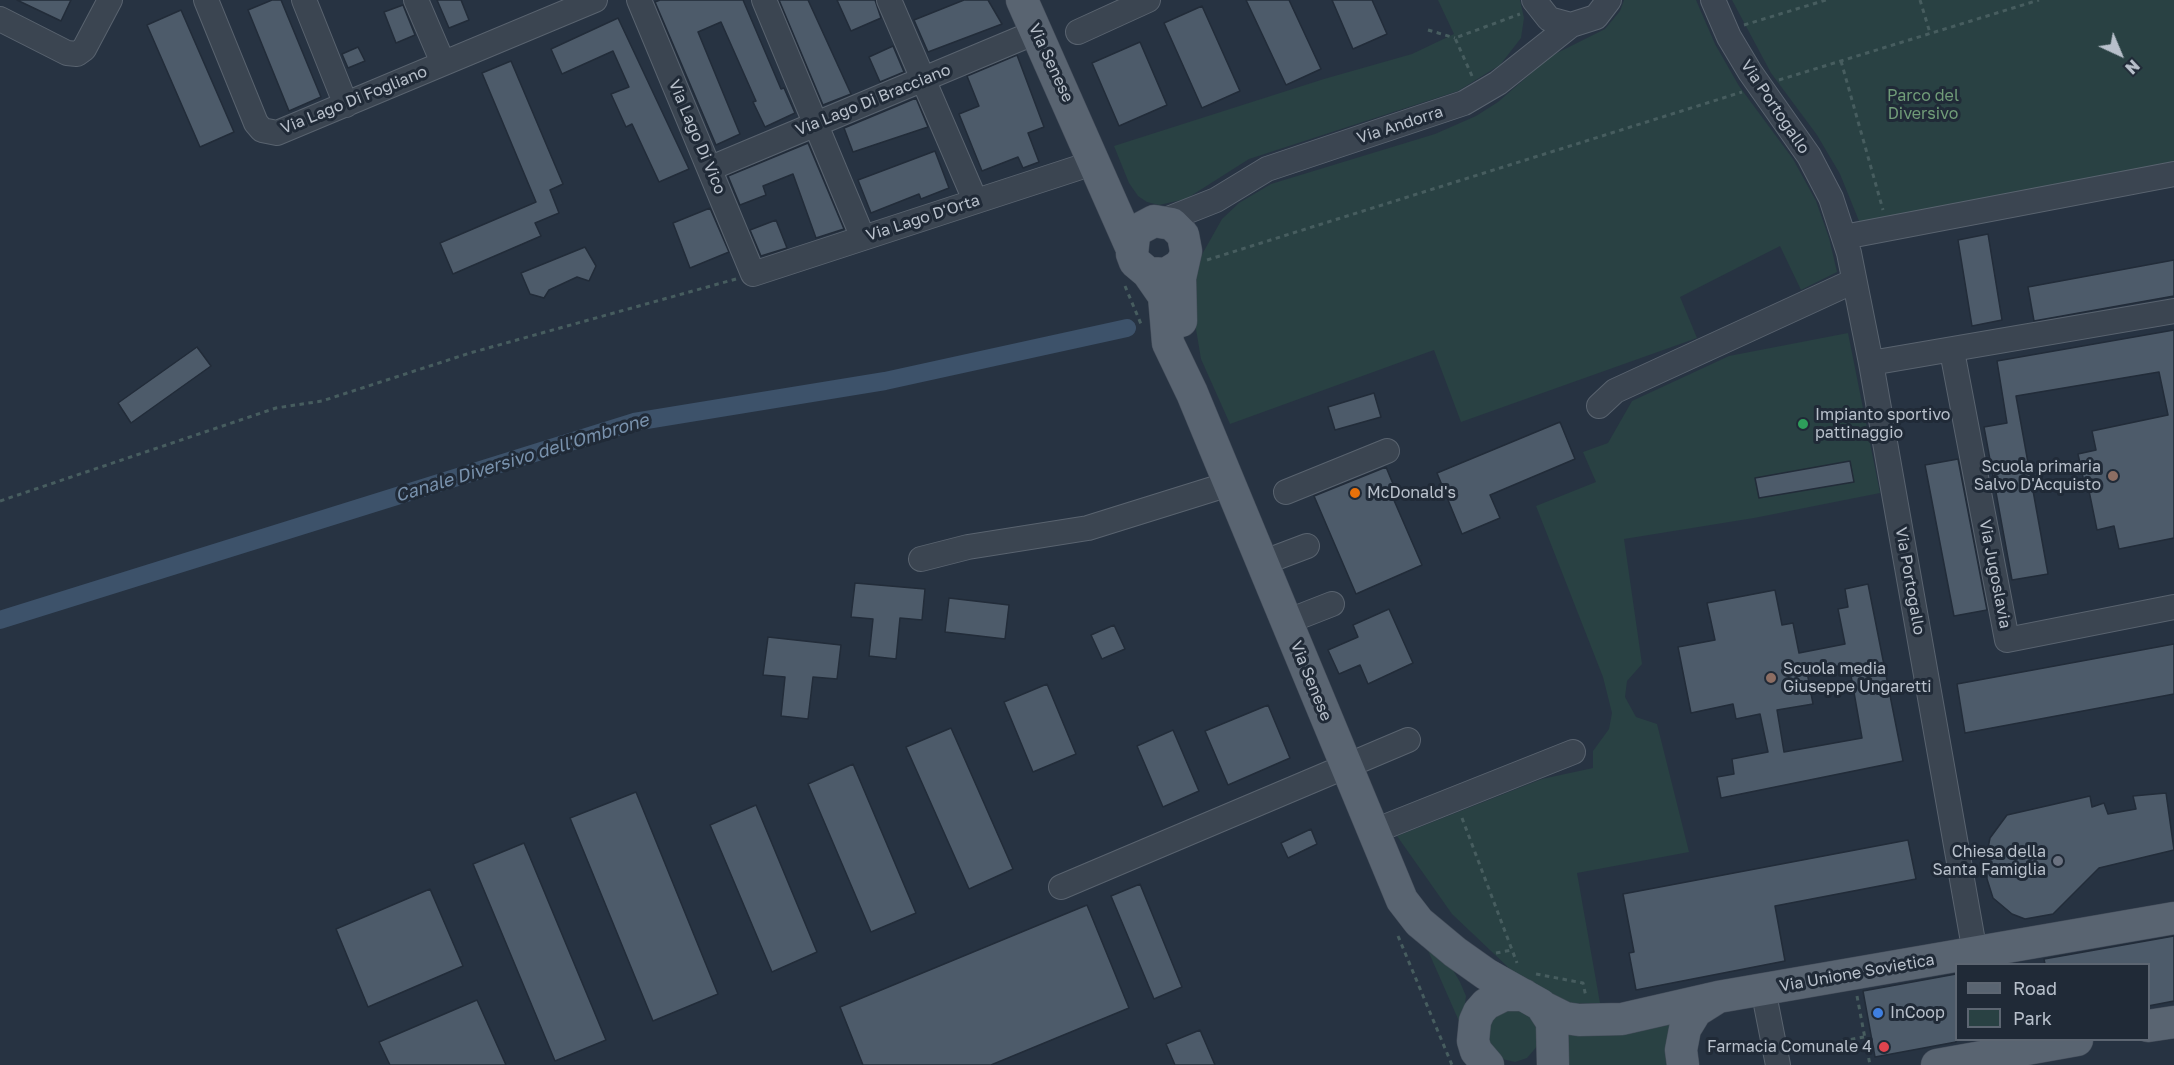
<!DOCTYPE html>
<style>
body{margin:0}
#map{position:relative;width:2174px;height:1065px;overflow:hidden;background:#273342;font-family:"Golos Text",sans-serif}
canvas{display:block}
.legend{position:absolute;left:1955px;top:963px;width:195px;height:78px;box-sizing:border-box;background:#202a37;border:2px solid #5d6672;margin:0;padding:8px 10px;list-style:none;font-size:18px;color:#b8c0cb}
.legend li{display:flex;align-items:center;gap:12px;height:30px}
.legend b{width:30px;border:2px solid #5d6672}
.north{position:absolute;left:2090px;top:24px;width:60px;height:60px;-webkit-text-stroke:4px #202a37;paint-order:stroke;rotate:136deg;font-size:16px;font-weight:700;line-height:24px;text-align:center;color:#b8c0cb}
.north::after{content:'';display:block;margin:auto;width:21px;height:27px;background:#b8c0cb;clip-path:polygon(50% 0,100% 100%,50% 72%,0 100%)}
</style>
<div id="map">
<canvas width="2174" height="1065"></canvas>
<ul class="legend">
<li><b style="height:8px;background:#596471"></b>Road</li>
<li><b style="height:16px;background:#294143"></b>Park</li>
</ul>
<div class="north">N</div>
</div>
<script>
const c = document.querySelector('canvas').getContext('2d');
c.lineJoin = 'round';
function paint(path, color) {
  c.fillStyle = color;
  c.fill(path, 'evenodd');
}
function shape(rows) {
  const path = new Path2D();
  for (const r of rows) {
    path.moveTo(r[0], r[1]);
    for (let i = 2; i < r.length; i += 2) path.lineTo(r[i], r[i + 1]);
  }
  return path;
}
function strokePath(path, color, width, dash) {
  c.strokeStyle = color;
  c.lineWidth = width;
  c.lineCap = dash ? 'butt' : 'round';
  c.setLineDash(dash || []);
  c.stroke(path);
}
function drawText(font, color, halo, rows, align = 'center') {
  c.font = font + ' "Golos Text",sans-serif';
  c.lineWidth = 6;
  c.setLineDash([]);
  c.textBaseline = 'middle';
  c.strokeStyle = halo;
  c.fillStyle = color;
  for (const [text, x, y, turn = 0] of rows) {
    c.save();
    c.translate(x, y);
    c.rotate((+turn || 0) * Math.PI / 180);
    c.textAlign = isNaN(turn) ? turn : align;
    if (halo) c.strokeText(text, 0, 0);
    c.fillText(text, 0, 0);
    c.restore();
  }
}
paint(shape([
 [1438,0,1520,0,1524,18,1521,38,1500,65,1458,91,1249,159,1186,199,1159,205,1147,202,1138,196,1129,183,1114,146,1324,79,1412,54,1454,34],
 [1624,0,1696,0,1715,44,1739,86,1793,159,1816,201,1829,238,1837,272,1801,290,1780,246,1680,297,1697,338,1461,422,1434,350,1230,424,1201,359,1194,317,1193,294,1200,258,1222,219,1239,203,1271,184,1435,134,1476,116,1498,102,1551,56,1605,29,1620,11],
 [1732,0,2174,0,2174,164,1861,226,1840,174,1817,135,1771,73],
 [1848,333,1880,493,1754,518,1624,539,1642,664,1627,681,1625,697,1636,717,1657,724,1689,852,1577,873,1600,1003,1567,1004,1530,988,1452,914,1397,836,1542,779,1593,768,1593,751,1609,729,1612,713,1603,677,1536,506,1596,482,1583,452,1608,443,1632,401,1729,356],
 [1422,937,1453,970,1460,982,1466,996,1462,1028],
 [1514,1006,1537,1019,1539,1044,1527,1058,1515,1062,1502,1059,1488,1046,1490,1019],
 [1683,1016,1676,1065,1563,1065,1564,1029]
]), '#294143');
strokePath(shape([
 [0,620,634,422,885,381,1127,328]
]), '#3d526a', 18);
const building = shape([
 [17,0,71,0,61,21,17,0],
 [272,0,281,0,321,97,289,111,248,10,272,0],
 [437,0,461,0,469,20,449,28,437,0],
 [660,0,743,0,781,89,784,88,795,113,765,127,753,102,756,101,721,22,698,32,740,134,716,145,655,2,660,0],
 [779,0,808,0,851,94,823,105,779,0],
 [837,0,875,0,881,18,851,31,837,0],
 [964,0,988,0,1002,24,928,52,914,20,964,0],
 [1246,0,1289,0,1321,69,1286,85,1246,0],
 [1332,0,1372,0,1387,34,1353,49,1332,0],
 [403,5,415,35,396,43,384,12,403,5],
 [1202,6,1240,91,1202,108,1164,23,1202,6],
 [181,10,234,132,200,147,147,25,181,10],
 [618,18,689,169,659,182,632,124,626,127,611,94,629,87,613,51,562,74,551,49,618,18],
 [1140,42,1167,105,1119,126,1092,63,1140,42],
 [893,46,904,72,880,82,869,57,893,46],
 [358,47,365,61,348,68,342,54,358,47],
 [1017,55,1044,127,1028,133,1039,162,1023,168,1018,157,982,171,959,114,979,106,967,76,1017,55],
 [511,61,563,184,550,190,559,213,535,223,541,236,453,274,440,243,536,202,482,73,511,61],
 [916,98,928,127,853,152,844,128,916,98],
 [808,143,844,229,816,238,793,174,763,186,766,195,740,205,728,176,808,143],
 [935,151,949,188,921,199,919,194,871,213,858,180,935,151],
 [710,208,729,252,690,268,673,223,710,208],
 [776,220,787,248,761,256,750,230,776,220],
 [1988,234,2002,320,1972,326,1958,240,1988,234],
 [585,247,596,266,589,281,577,277,549,290,544,298,530,294,521,273,585,247],
 [2174,260,2174,296,2034,321,2028,287,2174,260],
 [2174,330,2174,538,2119,549,2114,526,2097,530,2087,481,2084,482,2078,454,2096,450,2092,431,2168,415,2159,372,2016,396,2048,574,2012,580,1984,427,2007,423,1997,361,2174,330],
 [197,347,211,366,131,423,118,403,197,347],
 [1374,393,1381,417,1335,430,1328,407,1374,393],
 [1560,422,1575,459,1490,495,1500,518,1462,534,1437,473,1560,422],
 [1958,459,1987,610,1954,616,1925,465,1958,459],
 [1850,461,1854,482,1759,498,1755,478,1850,461],
 [1386,467,1398,496,1393,498,1422,565,1356,594,1314,496,1386,467],
 [855,583,925,589,922,620,900,618,896,659,869,656,873,619,851,617,855,583],
 [1868,584,1903,761,1721,798,1717,777,1734,774,1732,759,1768,752,1760,714,1736,719,1733,704,1691,713,1678,647,1715,640,1707,603,1775,590,1782,625,1793,623,1799,653,1845,644,1838,609,1848,607,1845,589,1868,584],
 [1849,664,1862,738,1784,752,1777,710,1813,704,1807,672,1849,664],
 [949,598,1009,605,1005,639,945,632,949,598],
 [1389,609,1413,663,1368,684,1360,665,1339,674,1328,650,1358,637,1353,625,1389,609],
 [1114,625,1125,649,1102,659,1091,635,1114,625],
 [768,637,841,645,837,679,813,677,808,719,781,716,785,677,763,675,768,637],
 [2174,644,2174,694,1965,733,1957,684,2174,644],
 [1047,684,1076,754,1033,772,1004,702,1047,684],
 [1268,705,1290,758,1228,785,1205,731,1268,705],
 [951,728,1013,869,969,889,906,747,951,728],
 [1173,730,1199,791,1163,807,1137,746,1173,730],
 [853,764,916,913,871,932,808,784,853,764],
 [636,792,718,994,653,1021,570,818,636,792],
 [2166,793,2174,850,2099,868,2053,914,2025,919,2012,914,1993,898,1987,879,1987,853,1990,838,2007,815,2090,796,2092,807,2104,803,2108,814,2136,809,2133,796,2166,793],
 [756,805,817,952,772,972,710,825,756,805],
 [1311,829,1317,844,1288,858,1281,843,1311,829],
 [1908,840,1916,879,1775,906,1785,961,1636,990,1629,953,1634,952,1623,894,1908,840],
 [524,843,606,1040,555,1061,473,864,524,843],
 [1140,884,1182,987,1154,999,1111,896,1140,884],
 [430,889,463,966,368,1007,336,929,430,889],
 [1087,905,1129,1008,991,1065,863,1065,840,1007,1087,905],
 [2174,936,2174,1001,2148,1006,2148,964,2045,964,2044,959,2174,936],
 [1956,974,1956,1042,1875,1057,1863,991,1956,974],
 [477,1000,506,1065,390,1065,379,1042,477,1000],
 [1200,1030,1215,1065,1175,1065,1166,1044,1200,1030]
]);
paint(building, '#4d5b6a');
strokePath(building, '#222c39', 1.5);
const minor = shape([
 [206,0,256,123,262,130,277,133,595,0],
 [304,0,346,105],
 [416,0,443,63],
 [639,0,753,274,1093,163],
 [764,0,863,238],
 [889,0,975,200],
 [1534,0,1549,19,1571,25,1596,17,1609,0],
 [1713,0,1729,37,1750,72,1809,156,1831,198,1849,253,1871,363,1975,953],
 [0,19,67,53,77,54,84,49,110,0],
 [1078,32,1148,0],
 [711,168,1036,32],
 [1163,221,1216,200,1267,169,1464,103,1498,83,1571,25],
 [1844,237,2174,174],
 [1952,351,2007,640,2174,607],
 [1871,363,2174,311],
 [1599,406,1615,391,1854,281],
 [1286,492,1387,451],
 [921,559,968,547,1088,528,1229,484],
 [1262,563,1307,546],
 [1286,622,1332,604],
 [1387,826,1573,752],
 [1061,887,1408,740],
 [1763,989,1778,1065]
]);
const major = shape([
 [1022,0,1132,249],
 [1148,273,1164,296,1168,343,1192,393,1402,900,1419,922,1455,952,1486,974,1541,1005,1552,1022,1553,1065],
 [1181,321,1180,278,1186,251,1183,235,1172,224,1154,221,1139,229,1134,236,1132,254,1135,262,1148,273,1166,274,1179,266,1184,259],
 [1543,1007,1565,1018,1579,1020,1622,1019,1718,997,2174,918],
 [2148,1026,2174,1022],
 [1488,1065,1476,1051,1473,1041,1475,1021,1479,1012,1486,1004,1504,995,1524,995],
 [1683,1065,1681,1050,1685,1029,1696,1011,1715,999],
 [1937,1065,2077,1040]
]);
strokePath(minor, '#59636f', 26);
strokePath(major, '#454e5b', 33);
strokePath(shape([
 [1920,0,1930,33],
 [1744,25,1826,0],
 [1428,30,1455,38],
 [1841,61,1883,210],
 [1472,76,1455,38,1520,14],
 [1779,80,2039,0],
 [1207,260,1742,92],
 [1125,286,1141,324],
 [0,501,276,408,322,401,470,353,736,279],
 [1462,818,1517,963],
 [1398,936,1452,1065],
 [1496,953,1512,950],
 [1536,974,1583,983,1586,997],
 [1857,996,1870,1065],
 [1842,1041,1864,1037]
]), '#475d5f', 3, [4.5, 4.5]);
strokePath(minor, '#3b4551', 24);
strokePath(major, '#596471', 32);
for (const [x, y, r, color] of [
 [1803,424,6,"#2e9e5b"],
 [2113,476,6,"#8d6e63"],
 [1355,493,6,"#e8710a"],
 [1771,678,6,"#8d6e63"],
 [2058,861,6,"#6b7280"],
 [1878,1013,6,"#3f7fe0"],
 [1884,1047,6,"#e0444e"]
]) {
  const dot = new Path2D();
  dot.arc(x, y, r, 0, 2 * Math.PI);
  c.fillStyle = color;
  c.fill(dot);
  strokePath(dot, '#202a37', 2);
}
drawText('16px', '#b8c0cb', '#202a37', [
 ["Via Senese",1051,63,65],
 ["Via Lago Di Fogliano",354,100,-22],
 ["Via Lago Di Bracciano",873,100,-22],
 ["Via Portogallo",1775,107,56],
 ["Via Andorra",1400,125,-18],
 ["Via Lago Di Vico",697,137,67],
 ["Via Lago D'Orta",923,218,-18],
 ["Via Jugoslavia",1995,574,79],
 ["Via Portogallo",1910,581,80],
 ["Via Senese",1311,681,68],
 ["Via Unione Sovietica",1857,973,-10]
]);
drawText('16px', '#709c78', '#202a37', [
 ["Parco del",1923,96],
 ["Diversivo",1923,114]
]);
drawText('16px', '#b8c0cb', '#202a37', [
 ["Impianto sportivo",1815,415],
 ["pattinaggio",1815,433],
 ["Scuola primaria",2101,467,"right"],
 ["Salvo D'Acquisto",2101,485,"right"],
 ["McDonald's",1367,493],
 ["Scuola media",1783,669],
 ["Giuseppe Ungaretti",1783,687],
 ["Chiesa della",2046,852,"right"],
 ["Santa Famiglia",2046,870,"right"],
 ["InCoop",1890,1013],
 ["Farmacia Comunale 4",1872,1047,"right"]
], 'left');
drawText('italic 18px', '#7992ad', '#202a37', [
 ["Canale Diversivo dell'Ombrone",522,458,-17]
]);
</script>
